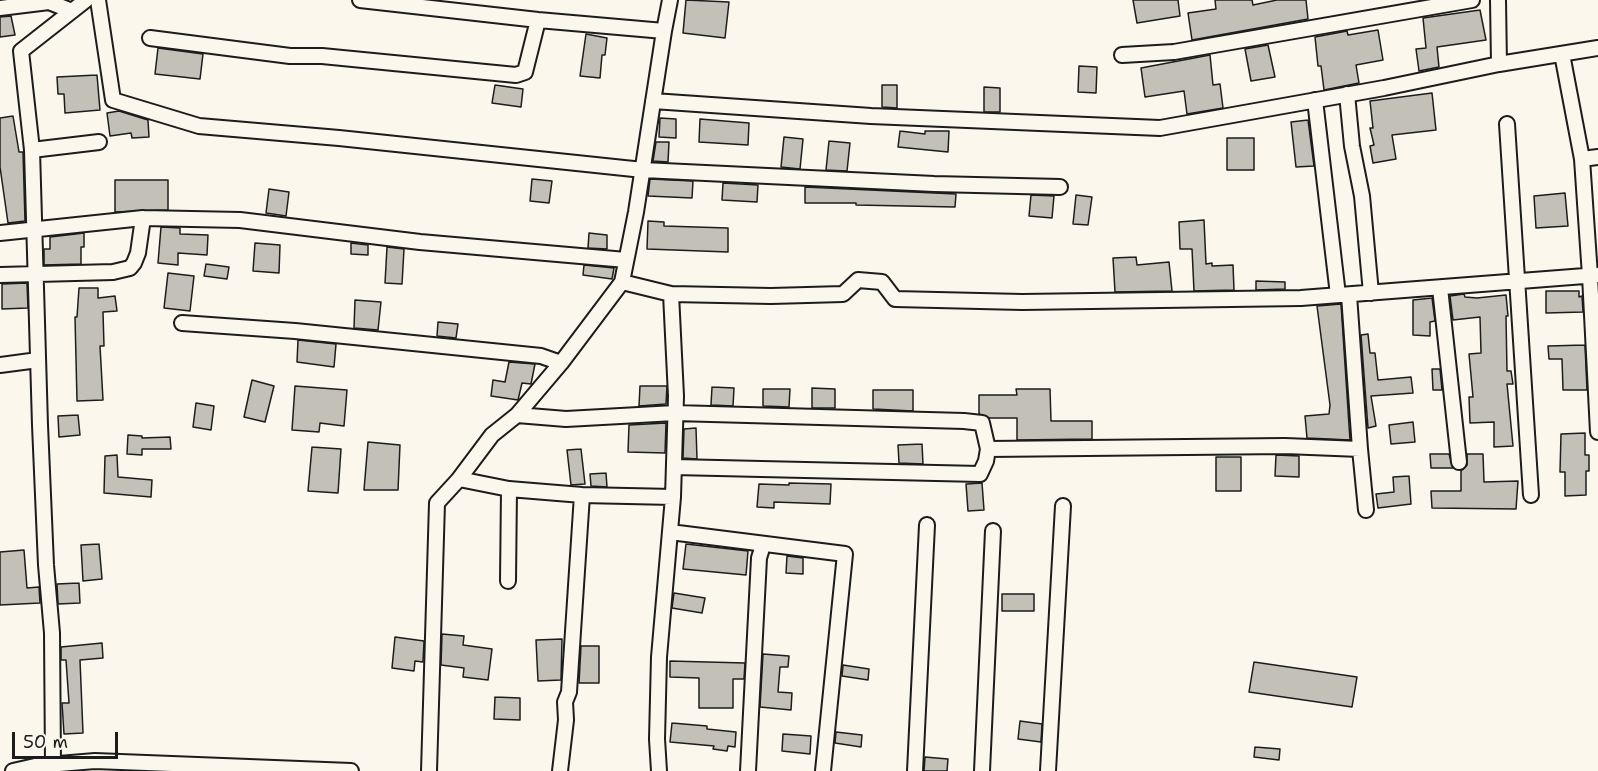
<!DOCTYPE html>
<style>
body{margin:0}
#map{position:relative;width:1598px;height:771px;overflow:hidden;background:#fbf7ec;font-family:"Shantell Sans",sans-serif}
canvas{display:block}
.scale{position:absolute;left:12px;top:732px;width:106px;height:27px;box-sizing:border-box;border:3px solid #1c1c1c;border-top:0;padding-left:8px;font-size:18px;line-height:21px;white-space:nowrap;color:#1c1c1c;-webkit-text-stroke:4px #fbf7ec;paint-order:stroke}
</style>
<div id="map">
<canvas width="1598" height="771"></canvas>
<div class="scale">50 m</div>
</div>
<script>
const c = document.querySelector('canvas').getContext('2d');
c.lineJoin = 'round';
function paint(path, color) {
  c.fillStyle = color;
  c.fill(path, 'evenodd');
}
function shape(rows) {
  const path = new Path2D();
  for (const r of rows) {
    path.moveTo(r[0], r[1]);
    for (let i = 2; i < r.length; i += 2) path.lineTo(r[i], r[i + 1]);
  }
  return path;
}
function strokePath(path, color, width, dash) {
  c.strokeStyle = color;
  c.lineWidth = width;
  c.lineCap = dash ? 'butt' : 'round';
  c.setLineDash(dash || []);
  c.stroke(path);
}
const building = shape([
 [686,0,729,2,725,38,683,33,686,0],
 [1133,0,1178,0,1180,16,1137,23,1133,0],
 [1215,0,1252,0,1253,5,1277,0,1306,0,1308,19,1192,40,1188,13,1216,9,1215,0],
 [1480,10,1486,40,1437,47,1439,67,1419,71,1416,49,1426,48,1423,18,1480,10],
 [11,16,15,35,0,37,0,17,11,16],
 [1378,30,1383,60,1356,65,1359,83,1324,90,1321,66,1318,66,1315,37,1347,31,1348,35,1378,30],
 [586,34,607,38,605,55,602,55,600,78,580,76,586,34],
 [1268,45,1275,77,1251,81,1245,49,1268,45],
 [158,48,203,54,200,79,155,74,158,48],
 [1210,55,1213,85,1220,84,1223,108,1187,114,1184,91,1145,97,1141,68,1210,55],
 [1079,66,1097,67,1096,93,1078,92,1079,66],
 [97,75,100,110,65,113,64,94,58,94,57,77,97,75],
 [495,85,523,89,521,107,492,103,495,85],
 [882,85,897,85,897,108,882,107,882,85],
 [984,87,1000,88,1000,112,984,112,984,87],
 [1432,93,1436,130,1392,135,1396,159,1373,163,1370,146,1374,145,1370,128,1373,128,1370,101,1432,93],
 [119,111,148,120,149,137,132,138,131,133,110,136,107,113,119,111],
 [13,116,19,152,23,152,25,221,8,223,0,167,0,118,13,116],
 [660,118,676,119,676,138,659,137,660,118],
 [700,119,749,123,748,145,699,142,700,119],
 [1308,120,1314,166,1296,167,1291,122,1308,120],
 [900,131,925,134,925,131,949,131,948,152,898,147,900,131],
 [784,137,803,139,800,169,781,167,784,137],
 [1227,138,1254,138,1254,170,1227,170,1227,138],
 [829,141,850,143,847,171,826,170,829,141],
 [656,142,669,142,668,162,653,161,656,142],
 [532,179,552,181,549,203,530,201,532,179],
 [650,179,693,181,692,198,648,196,650,179],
 [115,180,168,180,168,210,115,212,115,180],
 [723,183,758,185,757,202,722,200,723,183],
 [805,187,956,194,955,207,856,205,856,203,805,203,805,187],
 [269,189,289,192,286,216,266,213,269,189],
 [1565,193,1568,226,1536,228,1534,196,1565,193],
 [1031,195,1054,196,1052,218,1029,216,1031,195],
 [1076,195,1092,197,1088,225,1073,224,1076,195],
 [1204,220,1206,264,1212,263,1212,266,1233,265,1234,290,1194,291,1192,249,1180,249,1179,222,1204,220],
 [648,221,664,222,664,226,728,228,728,252,647,249,648,221],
 [161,227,180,228,180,234,208,235,207,255,178,253,178,265,158,263,161,227],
 [84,233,84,247,81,247,81,264,44,265,44,249,50,249,50,237,84,233],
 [589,233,607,235,607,249,588,248,589,233],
 [255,243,280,245,279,273,253,271,255,243],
 [351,243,368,245,368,255,351,254,351,243],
 [387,247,404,249,402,284,385,283,387,247],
 [1136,257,1137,265,1169,262,1172,291,1115,292,1113,258,1136,257],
 [206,264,229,267,227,279,204,276,206,264],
 [584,265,614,268,612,279,583,275,584,265],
 [168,273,194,276,190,311,164,308,168,273],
 [1256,281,1285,282,1285,289,1256,290,1256,281],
 [27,283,28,308,2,309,2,284,27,283],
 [79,288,98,288,98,298,115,296,117,311,103,312,104,346,100,346,103,400,77,401,75,317,77,317,79,288],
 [1546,291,1579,291,1579,297,1582,296,1583,312,1546,313,1546,291],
 [1464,294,1465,297,1477,298,1506,295,1508,316,1506,316,1507,371,1511,371,1513,384,1507,384,1513,446,1494,447,1494,422,1470,423,1469,397,1473,397,1469,354,1481,353,1480,317,1453,320,1450,296,1464,294],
 [1432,298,1435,321,1430,322,1430,336,1413,335,1413,300,1432,298],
 [355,300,381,302,378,330,354,328,355,300],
 [1341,304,1350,440,1307,438,1305,416,1329,414,1330,405,1317,306,1341,304],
 [438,322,458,324,456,338,437,336,438,322],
 [1368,334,1370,353,1375,353,1378,380,1411,377,1413,393,1371,396,1376,426,1368,428,1361,335,1368,334],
 [298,340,336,344,334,367,297,362,298,340],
 [1585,345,1587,390,1563,390,1562,359,1549,359,1548,346,1585,345],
 [509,362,535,364,531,384,522,383,518,400,491,396,493,380,505,382,509,362],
 [1432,369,1440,369,1442,390,1433,390,1432,369],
 [252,380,274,386,265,422,244,417,252,380],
 [295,386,347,390,344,426,320,423,319,432,292,430,295,386],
 [640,386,667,386,666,404,639,406,640,386],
 [712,387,734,388,733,406,711,405,712,387],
 [812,388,835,389,835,408,812,408,812,388],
 [763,389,790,389,789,407,763,406,763,389],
 [1016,389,1050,389,1051,421,1092,421,1092,439,1017,440,1017,418,989,418,979,414,979,395,1017,395,1016,389],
 [873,390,913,390,913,411,873,409,873,390],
 [196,403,214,406,211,430,193,427,196,403],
 [78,415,80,435,59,437,58,416,78,415],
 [1413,422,1415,442,1391,444,1389,425,1413,422],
 [666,423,665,453,628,452,629,425,666,423],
 [696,428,697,459,683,458,684,429,696,428],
 [1585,433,1585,455,1589,455,1589,471,1586,471,1586,495,1565,496,1565,472,1560,472,1561,434,1585,433],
 [128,435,142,436,142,438,170,437,171,449,142,449,142,455,127,454,128,435],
 [368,442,400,445,398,490,364,490,368,442],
 [922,444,923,464,899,463,898,445,922,444],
 [312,447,341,449,338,493,308,491,312,447],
 [581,449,585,484,571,485,567,450,581,449],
 [1430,454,1449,454,1453,468,1431,468,1430,454],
 [1467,454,1483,454,1484,482,1518,481,1516,509,1432,508,1431,491,1461,491,1461,471,1467,465,1467,454],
 [117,455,118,477,152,480,151,497,104,493,105,456,117,455],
 [1276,455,1299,456,1299,477,1275,476,1276,455],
 [1216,457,1241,457,1241,491,1216,491,1216,457],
 [606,473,607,487,591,486,590,474,606,473],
 [1409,476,1411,504,1378,508,1376,494,1394,492,1393,477,1409,476],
 [789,483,831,484,830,504,774,502,774,508,757,507,759,484,789,485,789,483],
 [982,483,984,510,968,511,966,484,982,483],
 [99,544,102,579,83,581,81,545,99,544],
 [686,544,748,551,746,575,683,569,686,544],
 [24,550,27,588,39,587,40,603,0,605,0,552,24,550],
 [787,556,803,558,803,574,786,573,787,556],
 [79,583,80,603,58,604,57,584,79,583],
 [674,593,705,598,702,613,672,608,674,593],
 [1002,594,1034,594,1034,611,1002,611,1002,594],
 [442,634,464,636,463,645,492,649,488,680,463,677,464,668,441,665,442,634],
 [395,637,424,641,423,662,415,661,414,671,392,668,395,637],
 [562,639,561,680,538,681,536,640,562,639],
 [102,643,103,658,80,660,83,733,64,734,62,703,69,703,66,660,61,660,61,647,102,643],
 [581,646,599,646,599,683,579,683,581,646],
 [763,654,789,656,788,667,780,667,778,692,792,693,791,710,760,707,763,654],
 [670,661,745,663,744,679,733,679,733,708,699,708,699,678,670,677,670,661],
 [1254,662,1357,677,1352,707,1249,692,1254,662],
 [843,665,869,669,868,680,842,676,843,665],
 [495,697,520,698,520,720,494,719,495,697],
 [1020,721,1042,724,1041,742,1018,739,1020,721],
 [672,723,707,726,707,729,736,732,735,747,728,746,727,751,713,749,714,746,670,742,672,723],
 [836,732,862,735,861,747,835,743,836,732],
 [783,734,811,736,810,754,782,751,783,734],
 [1255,747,1280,749,1279,760,1254,757,1255,747],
 [925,757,948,759,947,771,924,771,925,757]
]);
paint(building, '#c3c0b8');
strokePath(building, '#1c1c1c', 1.5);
const minor = shape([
 [98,0,113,100,199,126,339,138,643,170,934,184,1060,187],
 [360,0,538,20,664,31,636,212,622,282,561,363,517,415,492,435,459,479,509,489,582,495,673,497,659,657,657,739,659,771],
 [1498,0,1499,64],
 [0,8,49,2,72,11],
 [664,31,670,0],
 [150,38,290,56,322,56,516,75,525,72,538,20],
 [1562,54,1582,159,1590,276,1598,432],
 [1122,55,1174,52,1472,0],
 [1347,94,1352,146,1362,196,1371,293],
 [1315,100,1338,295],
 [653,101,871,116,1160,128,1384,88,1499,64,1598,48],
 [1507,124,1531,495],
 [32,150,99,142],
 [1582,159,1598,157],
 [0,233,143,218,240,220,420,242,626,260],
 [0,275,113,272,130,268,134,263,138,253,143,218],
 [622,282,671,294,676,396,673,497],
 [1440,288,1459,462],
 [671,294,771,296,843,294,858,280,882,282,895,299,1022,302,1301,298,1598,275],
 [182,323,295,331,541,356,561,363],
 [0,365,38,360],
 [517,415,566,419,675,413,964,421,982,423,988,449,986,461,980,474,674,467],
 [988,449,1285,446,1360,449,1349,295],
 [1360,449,1366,510],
 [670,532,845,554,823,771],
 [508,581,509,489],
 [53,765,52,633,46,565,40,425,32,150,21,51,86,0],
 [13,771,35,766,95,761,351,771],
 [429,771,437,503,459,479],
 [560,771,566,720,565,702,569,692,582,495],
 [748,771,759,558,763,545],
 [915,771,927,525],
 [982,771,993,531],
 [1048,771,1063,506]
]);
strokePath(minor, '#1c1c1c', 18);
strokePath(minor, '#fbf7ec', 14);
</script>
